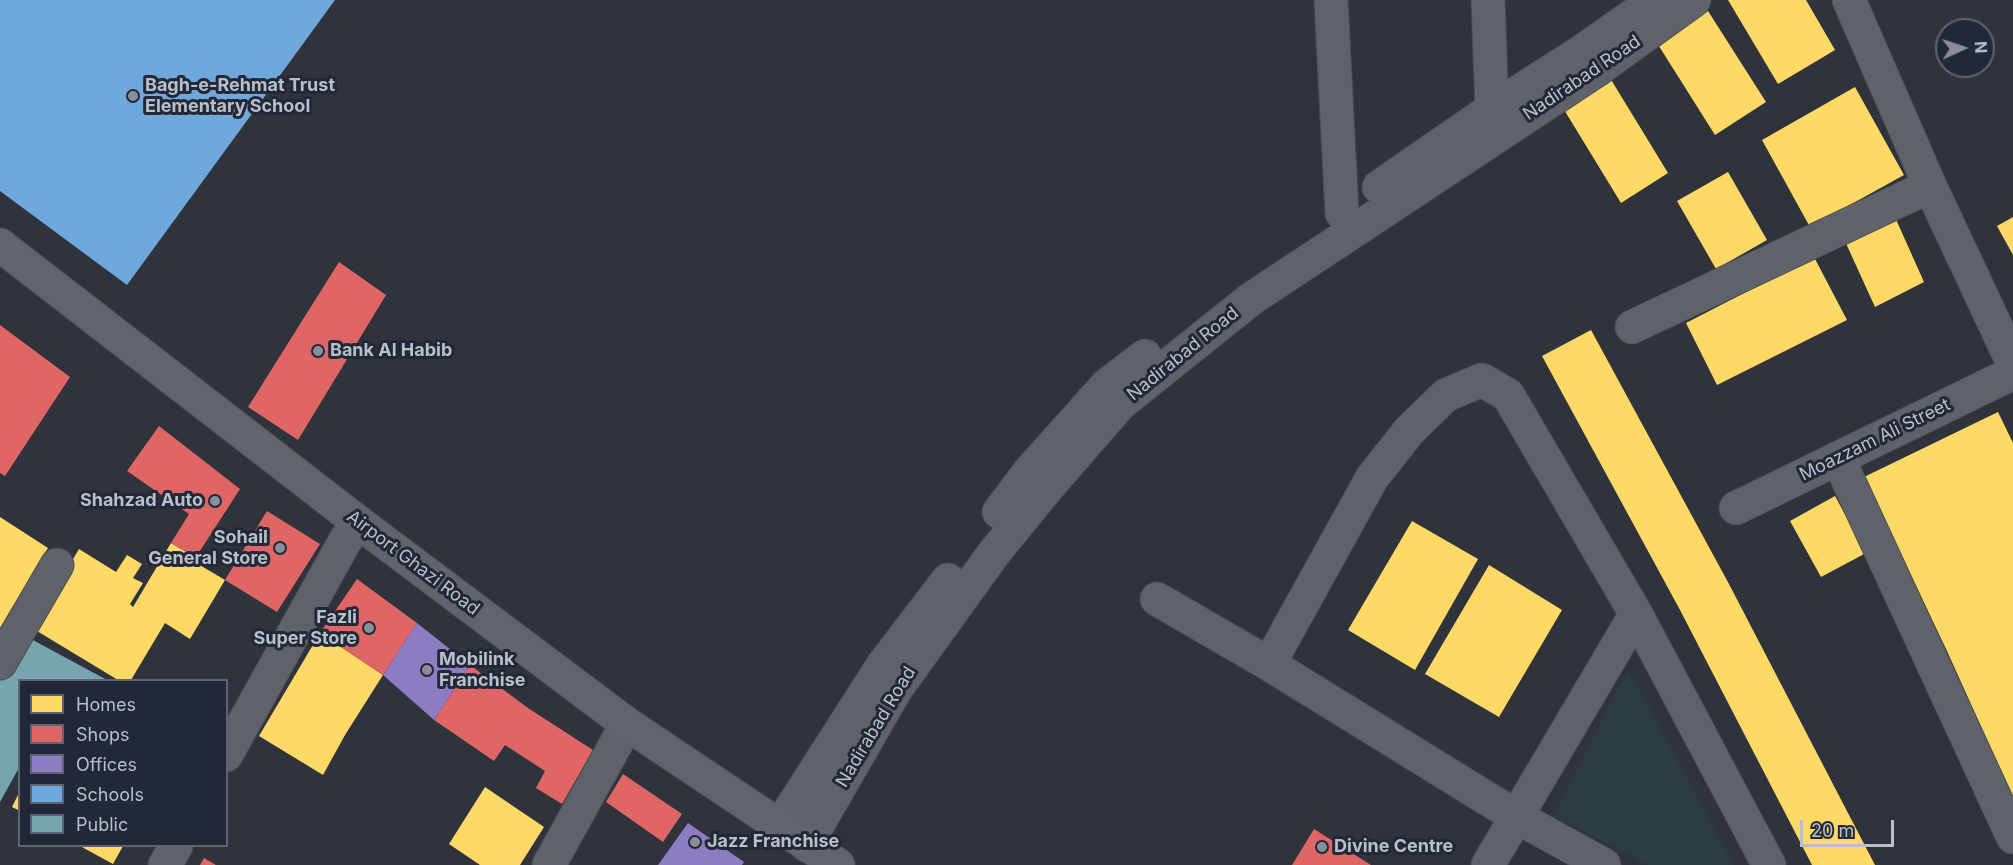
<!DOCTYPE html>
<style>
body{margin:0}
#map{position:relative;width:2013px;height:865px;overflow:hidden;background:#2f333b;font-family:Inter,sans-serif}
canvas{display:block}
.legend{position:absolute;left:18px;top:679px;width:210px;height:168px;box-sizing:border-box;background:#222837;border:2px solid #5f6472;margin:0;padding:8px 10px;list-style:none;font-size:18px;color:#babfcb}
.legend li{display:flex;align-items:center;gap:12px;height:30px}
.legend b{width:30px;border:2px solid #5f6472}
.north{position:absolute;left:1935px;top:18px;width:60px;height:60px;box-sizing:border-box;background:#222837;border:2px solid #5f6472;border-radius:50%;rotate:87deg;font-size:16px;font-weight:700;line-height:24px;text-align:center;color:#babfcb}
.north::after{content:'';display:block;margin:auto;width:21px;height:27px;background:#898e99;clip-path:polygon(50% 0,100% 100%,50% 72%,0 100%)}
.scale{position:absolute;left:1800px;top:820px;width:94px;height:27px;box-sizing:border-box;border:3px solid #babfcb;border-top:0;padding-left:8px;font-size:18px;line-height:21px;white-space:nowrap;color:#babfcb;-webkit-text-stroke:4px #222837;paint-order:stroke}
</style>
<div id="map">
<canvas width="2013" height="865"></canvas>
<ul class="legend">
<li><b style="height:16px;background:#ffd966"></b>Homes</li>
<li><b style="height:16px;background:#e06666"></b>Shops</li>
<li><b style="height:16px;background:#8e7cc3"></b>Offices</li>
<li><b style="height:16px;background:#6fa8dc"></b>Schools</li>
<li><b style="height:16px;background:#76a5af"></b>Public</li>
</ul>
<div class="north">N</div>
<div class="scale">20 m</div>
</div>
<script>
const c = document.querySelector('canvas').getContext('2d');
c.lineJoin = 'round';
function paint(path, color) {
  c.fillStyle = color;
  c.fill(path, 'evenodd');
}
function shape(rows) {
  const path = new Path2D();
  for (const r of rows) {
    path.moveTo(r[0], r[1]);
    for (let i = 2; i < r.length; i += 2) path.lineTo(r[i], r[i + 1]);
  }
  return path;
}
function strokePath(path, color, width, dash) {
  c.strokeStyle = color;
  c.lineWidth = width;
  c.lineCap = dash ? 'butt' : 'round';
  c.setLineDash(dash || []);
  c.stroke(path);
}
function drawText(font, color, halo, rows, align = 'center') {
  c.font = font + ' Inter,sans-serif';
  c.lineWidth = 6;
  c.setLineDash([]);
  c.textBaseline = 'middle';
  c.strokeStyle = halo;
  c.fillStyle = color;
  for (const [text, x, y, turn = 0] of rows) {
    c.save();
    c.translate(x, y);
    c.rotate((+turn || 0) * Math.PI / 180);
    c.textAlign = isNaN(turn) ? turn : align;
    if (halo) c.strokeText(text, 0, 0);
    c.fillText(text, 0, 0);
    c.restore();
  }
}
paint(shape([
 [1628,669,1734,865,1648,865,1554,816]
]), '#2c3d42');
paint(shape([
 [1728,0,1806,0,1835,50,1778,84],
 [1708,11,1766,102,1715,135,1657,43],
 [1610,78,1668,173,1621,203,1563,108],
 [1855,87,1904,175,1810,227,1762,140],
 [1728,172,1767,240,1716,269,1677,201],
 [1894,215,1924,282,1875,307,1844,239],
 [2013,217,2013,255,1997,226],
 [1814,257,1847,320,1717,385,1686,323],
 [1591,330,1729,584,1875,865,1812,865,1680,610,1542,356],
 [1998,412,2013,443,2013,798,1947,651,1864,477],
 [1835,496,1866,553,1821,577,1790,521],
 [0,517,48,548,0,628],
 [1412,521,1478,559,1415,670,1348,630],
 [171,543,200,560,198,564,225,580,190,639,165,623,131,680,118,680,32,628,79,549,116,572,127,555,142,564,133,578,143,583,130,604,133,607],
 [1489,565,1562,610,1499,717,1425,674],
 [320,633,383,675,345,735,323,775,259,736],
 [485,787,544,827,520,865,480,865,449,844],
 [20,791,20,811,12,807],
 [80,846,123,846,113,864]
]), '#ffd966');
paint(shape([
 [339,262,386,295,298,440,248,407],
 [0,325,70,377,5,476,0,473],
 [159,426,240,489,196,557,171,543,189,514,127,471],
 [267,511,320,544,277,612,225,580],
 [357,579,417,623,383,675,320,633],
 [470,665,528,708,593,750,562,804,536,788,545,771,505,745,494,761,434,720],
 [623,774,682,814,663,842,606,802],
 [1314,829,1371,865,1292,865],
 [204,858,216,865,200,865]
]), '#e06666');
paint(shape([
 [417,623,470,665,434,720,383,675],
 [688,823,744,862,742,865,658,865]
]), '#8e7cc3');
paint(shape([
 [0,0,335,0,127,285,0,191]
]), '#6fa8dc');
paint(shape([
 [20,633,107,680,20,680,20,766,0,802,0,670]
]), '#76a5af');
const minor = shape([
 [1331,0,1342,213],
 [1488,0,1492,109,1508,117],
 [1849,0,1930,186,2013,363],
 [1379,187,1492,109,1581,52,1655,0],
 [1632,327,1930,186],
 [1838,458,2013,837],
 [1736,508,2013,373],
 [999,512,1030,471,1107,385,1145,356],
 [1157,599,1269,664,1517,817,1604,865],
 [0,663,57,565],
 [1269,664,1372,478,1409,431,1446,395,1482,380,1508,395,1636,614,1769,865],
 [226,755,345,541,358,522],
 [780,826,883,665,948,580],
 [806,845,896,689,994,553,1047,488,1120,404,1251,299,1597,70,1694,0],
 [165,865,176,846],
 [549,865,627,724],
 [1488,865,1636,614]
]);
const major = shape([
 [0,245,358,522,627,724,838,865]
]);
strokePath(minor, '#4b4e54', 35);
strokePath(major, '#4d5058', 35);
strokePath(minor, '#5f6269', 33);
strokePath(major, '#61646b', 33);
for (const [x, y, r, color] of [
 [133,96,6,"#898e99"],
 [318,351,6,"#898e99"],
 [215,501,6,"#898e99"],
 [280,548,6,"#898e99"],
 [369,628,6,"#898e99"],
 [427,670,6,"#898e99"],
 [695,842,6,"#898e99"],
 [1322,847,6,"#898e99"]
]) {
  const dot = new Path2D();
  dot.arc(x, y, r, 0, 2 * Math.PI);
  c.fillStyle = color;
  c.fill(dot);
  strokePath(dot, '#222837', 2);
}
drawText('18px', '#babfcb', '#222837', [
 ["Nadirabad Road",1582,78,-34],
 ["Nadirabad Road",1183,354,-39],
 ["Moazzam Ali Street",1875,440,-26],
 ["Airport Ghazi Road",413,563,37],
 ["Nadirabad Road",876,727,-59]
]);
drawText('bold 18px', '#babfcb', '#222837', [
 ["Bagh-e-Rehmat Trust",145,86],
 ["Elementary School",145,107],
 ["Bank Al Habib",330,351],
 ["Shahzad Auto",203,501,"right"],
 ["Sohail",268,538,"right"],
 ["General Store",268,559,"right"],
 ["Fazli",357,618,"right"],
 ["Super Store",357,639,"right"],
 ["Mobilink",439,660],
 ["Franchise",439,681],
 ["Jazz Franchise",707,842],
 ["Divine Centre",1334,847]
], 'left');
</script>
